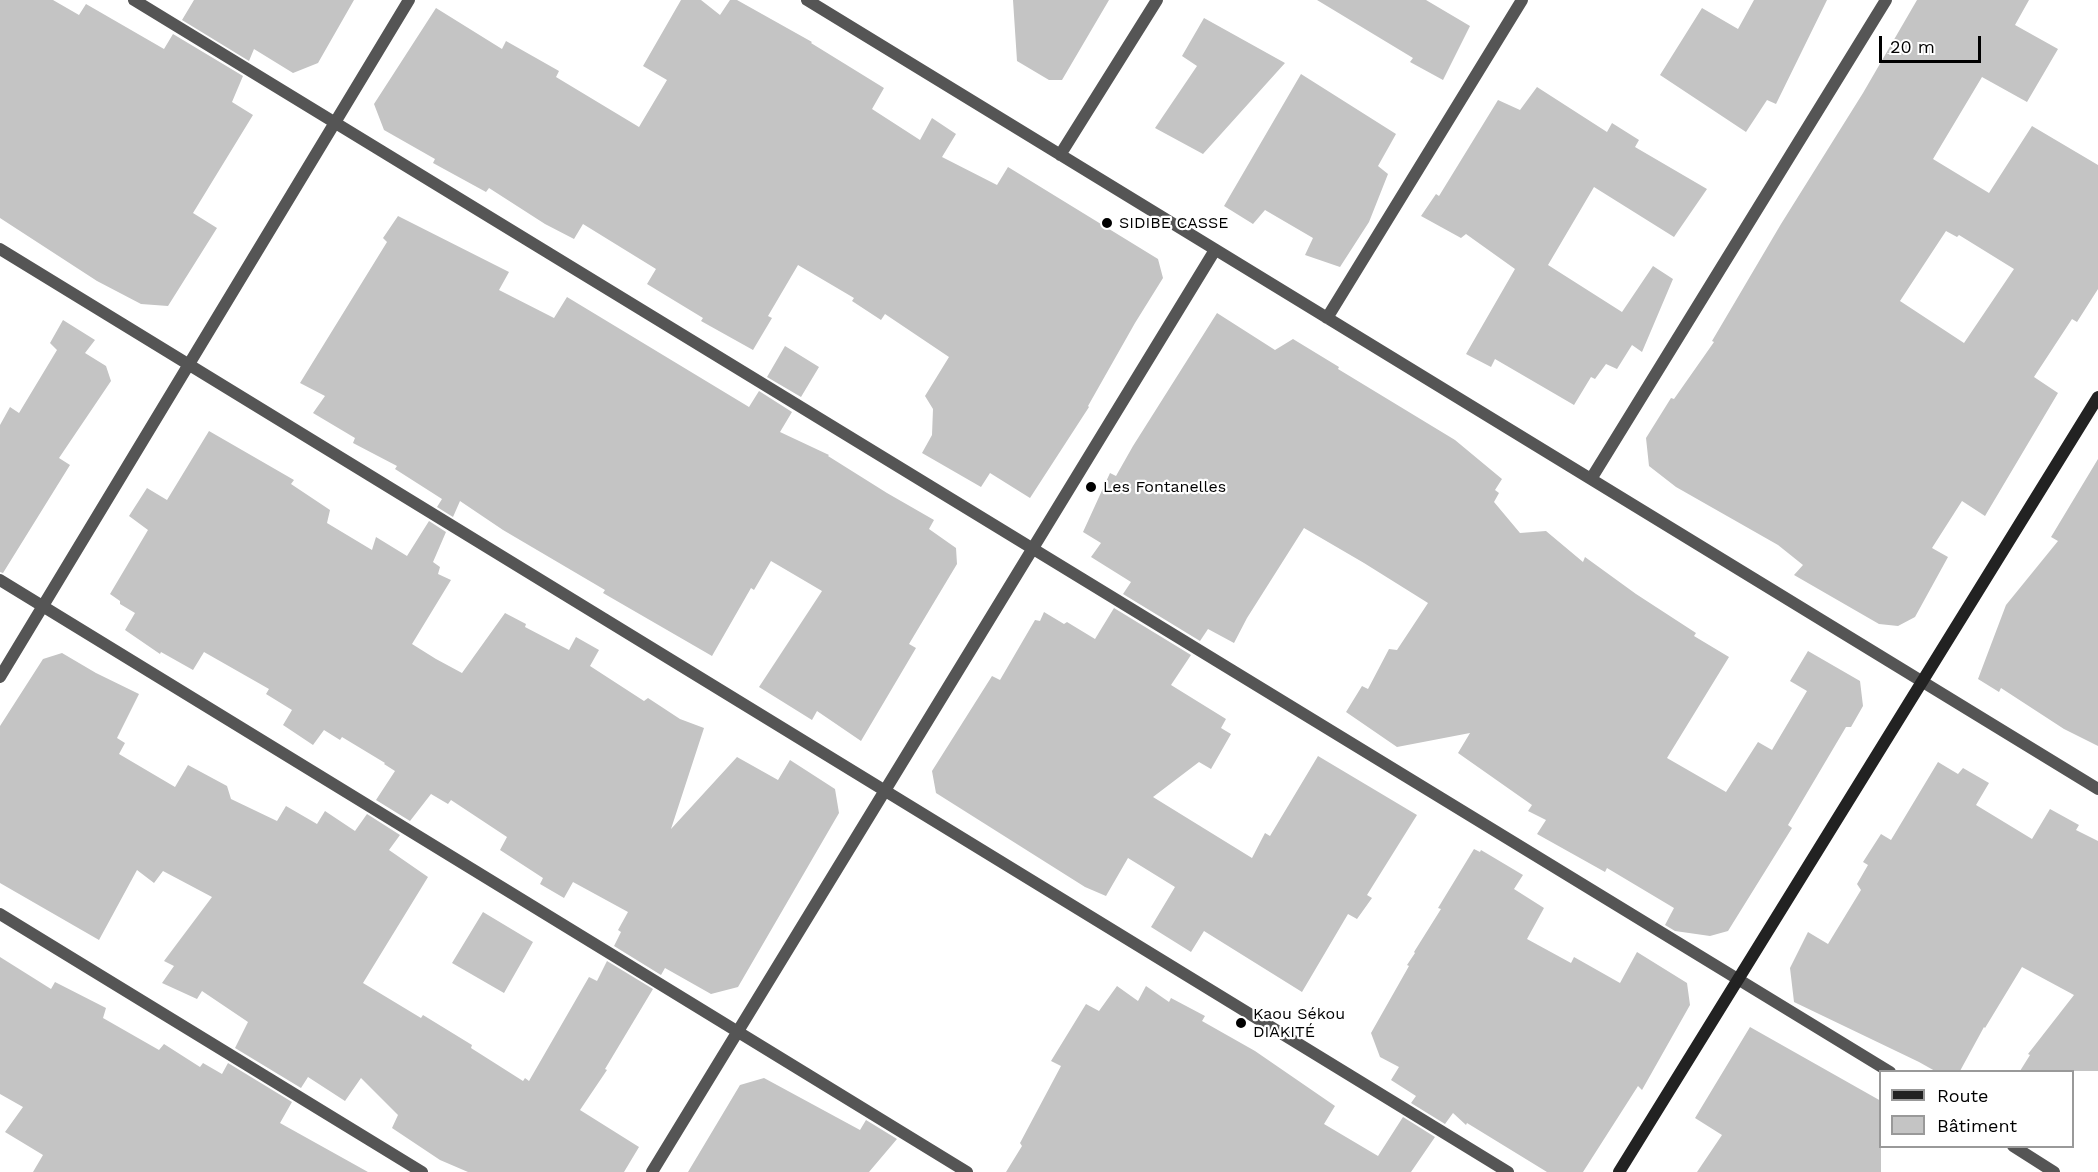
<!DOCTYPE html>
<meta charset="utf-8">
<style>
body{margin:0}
#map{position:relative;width:2098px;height:1172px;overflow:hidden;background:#fff;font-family:"Work Sans",sans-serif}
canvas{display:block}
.legend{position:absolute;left:1879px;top:1070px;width:195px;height:78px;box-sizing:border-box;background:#fff;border:2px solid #999;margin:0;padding:8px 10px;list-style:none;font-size:18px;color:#000}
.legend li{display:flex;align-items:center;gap:12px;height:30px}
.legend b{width:30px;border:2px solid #999}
.scale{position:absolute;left:1879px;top:36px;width:102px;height:27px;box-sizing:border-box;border:3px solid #000;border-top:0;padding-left:8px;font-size:18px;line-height:21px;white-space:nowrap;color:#000;-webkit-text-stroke:4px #fff;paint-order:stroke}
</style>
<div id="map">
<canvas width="2098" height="1172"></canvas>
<ul class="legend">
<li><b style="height:8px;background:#222"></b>Route</li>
<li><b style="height:16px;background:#c4c4c4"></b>Bâtiment</li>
</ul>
<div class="scale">20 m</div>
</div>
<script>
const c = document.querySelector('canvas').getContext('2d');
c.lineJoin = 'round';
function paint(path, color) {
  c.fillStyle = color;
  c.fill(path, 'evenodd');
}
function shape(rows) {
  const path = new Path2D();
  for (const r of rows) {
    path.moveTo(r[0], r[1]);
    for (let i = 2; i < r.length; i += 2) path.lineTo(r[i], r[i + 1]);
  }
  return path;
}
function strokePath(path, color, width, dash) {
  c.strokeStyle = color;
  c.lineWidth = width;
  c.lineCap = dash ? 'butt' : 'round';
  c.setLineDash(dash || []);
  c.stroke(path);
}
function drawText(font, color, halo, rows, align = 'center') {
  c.font = font + ' "Work Sans",sans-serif';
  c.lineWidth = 4.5;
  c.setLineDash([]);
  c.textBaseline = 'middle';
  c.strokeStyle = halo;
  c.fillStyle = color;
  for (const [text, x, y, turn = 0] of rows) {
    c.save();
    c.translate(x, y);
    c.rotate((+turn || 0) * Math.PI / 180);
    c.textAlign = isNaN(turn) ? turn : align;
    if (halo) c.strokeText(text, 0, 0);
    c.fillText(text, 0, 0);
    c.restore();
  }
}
paint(shape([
 [0,0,53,0,79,15,86,4,164,49,173,34,243,76,232,102,253,115,193,213,217,228,168,306,141,304,97,281,0,218],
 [194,0,354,0,318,63,293,73,254,49,249,61,182,20],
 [681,0,701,0,720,15,730,0,737,0,812,42,811,43,884,88,872,109,920,140,932,118,956,134,942,157,997,185,1008,167,1158,259,1163,278,1135,323,1088,406,1089,407,1030,498,990,473,981,487,922,453,932,435,933,409,925,396,949,357,885,314,881,320,852,301,854,298,798,265,768,316,772,318,753,350,701,321,703,318,647,284,656,269,583,224,574,239,545,224,489,188,486,192,433,163,435,159,384,130,374,104,436,8,502,49,506,41,559,71,556,77,639,127,667,80,643,66],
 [1013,0,1109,0,1062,80,1049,80,1017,61],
 [1317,0,1426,0,1470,26,1443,80,1410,62,1413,58],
 [1754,0,1827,0,1776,104,1767,100,1746,132,1660,75,1702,8,1738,29],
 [1917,0,2029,0,2015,25,2058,49,2027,102,1982,77,1933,159,1989,193,2032,126,2098,165,2098,289,2077,322,2072,319,2034,377,2058,393,1985,516,1962,501,1932,548,1948,557,1915,617,1898,626,1879,624,1794,575,1803,565,1778,545,1676,487,1649,466,1646,438,1671,398,1674,399,1714,342,1712,341,1781,224,1863,93],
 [1946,231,1957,237,1959,235,2014,269,1964,343,1900,301],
 [1204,18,1285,63,1203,154,1155,128,1197,66,1182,56],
 [1301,74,1396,134,1378,166,1388,174,1369,222,1340,267,1305,255,1313,238,1265,210,1253,224,1224,206],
 [1537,87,1607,132,1612,123,1639,140,1635,147,1707,189,1674,237,1594,187,1548,265,1622,312,1653,266,1673,279,1642,352,1632,345,1617,369,1606,364,1595,379,1591,377,1574,405,1495,359,1491,367,1466,354,1515,269,1466,234,1461,238,1421,216,1436,194,1439,196,1498,100,1520,110],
 [398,216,509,272,499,290,554,318,567,297,749,407,759,391,792,412,780,432,829,455,828,456,887,493,934,520,929,529,956,548,957,564,909,644,916,648,861,741,817,711,812,720,759,687,822,591,771,561,754,590,751,588,712,656,603,593,605,590,503,530,460,501,453,517,437,507,442,499,395,469,397,466,353,443,355,438,313,413,325,396,300,383,387,242,383,238],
 [1217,313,1275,350,1293,339,1339,367,1338,369,1455,440,1502,479,1495,490,1499,493,1494,502,1520,533,1546,531,1583,562,1585,557,1636,594,1696,633,1694,636,1729,657,1667,758,1726,792,1758,742,1772,750,1807,691,1790,681,1808,651,1860,681,1863,706,1851,727,1846,727,1788,825,1792,828,1728,931,1710,936,1675,931,1665,925,1674,908,1607,868,1605,872,1537,834,1546,820,1528,811,1532,805,1458,753,1470,733,1397,747,1346,712,1362,686,1368,689,1389,649,1397,650,1428,603,1364,563,1304,528,1247,618,1234,643,1208,629,1200,641,1123,594,1131,582,1091,557,1101,543,1083,532,1110,473,1116,476,1133,446],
 [63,320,95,340,85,353,106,366,111,381,59,458,70,465,3,573,0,572,0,425,10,407,19,413,57,350,50,343],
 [785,346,819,367,801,397,767,377],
 [209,431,294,480,291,484,330,510,327,523,372,550,376,537,407,556,429,521,446,532,433,562,440,567,438,574,451,580,412,644,436,659,462,673,505,613,526,624,525,627,569,650,576,637,599,650,590,666,644,701,648,698,680,719,704,728,671,829,737,757,778,780,790,760,835,789,839,813,738,987,711,994,665,968,661,975,614,946,621,932,618,930,628,912,573,882,564,898,540,884,543,878,500,850,507,837,451,800,448,804,431,794,410,821,376,800,395,771,384,764,385,763,342,737,340,740,324,730,313,745,283,725,292,710,266,694,269,689,204,652,193,670,161,652,160,654,125,630,135,613,120,604,120,601,110,594,148,530,129,516,147,488,167,500],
 [2098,459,2098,746,2064,729,2001,688,1999,692,1978,679,2006,605,2058,541,2051,537],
 [1114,608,1191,655,1171,685,1226,719,1221,728,1231,734,1211,769,1199,762,1153,797,1252,858,1265,833,1270,836,1318,756,1417,815,1367,895,1372,898,1357,919,1348,914,1302,992,1204,931,1191,952,1151,927,1175,887,1128,858,1106,896,1085,887,936,793,932,771,992,676,1000,680,1035,620,1040,621,1044,612,1064,624,1067,622,1095,639],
 [62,653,96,673,139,694,117,738,125,743,119,754,175,787,188,765,227,786,231,799,277,821,286,806,317,824,325,811,355,831,367,814,400,835,389,850,428,877,363,983,421,1018,423,1015,472,1045,471,1048,523,1081,525,1078,529,1081,589,977,597,981,607,961,653,989,605,1069,607,1070,580,1110,639,1147,624,1172,468,1172,440,1160,392,1128,398,1115,361,1078,345,1101,308,1077,301,1088,235,1048,248,1022,202,991,197,999,162,983,174,966,164,961,212,897,163,871,154,883,137,870,99,940,0,883,0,726,43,659],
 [1938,762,1958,774,1963,768,1989,783,1976,805,2032,839,2050,809,2079,825,2076,830,2098,841,2098,1071,2020,1071,2030,1055,2028,1054,2074,995,2022,967,1985,1028,1984,1027,1960,1071,1935,1071,1919,1062,1794,1002,1790,968,1808,932,1828,944,1861,890,1857,884,1868,865,1863,862,1881,834,1891,840],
 [1474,849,1480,852,1481,850,1523,875,1514,889,1544,908,1527,939,1571,963,1574,957,1620,983,1637,952,1687,983,1690,1005,1642,1090,1638,1086,1583,1172,1547,1172,1467,1123,1466,1125,1453,1113,1445,1124,1411,1103,1416,1096,1391,1080,1399,1067,1380,1057,1371,1033,1409,966,1407,965,1415,953,1414,952,1441,909,1438,908],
 [483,912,533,942,504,993,452,963],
 [0,957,51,989,55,982,106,1008,103,1018,159,1050,164,1044,200,1067,203,1063,222,1074,228,1063,292,1102,280,1123,368,1172,33,1172,43,1155,5,1132,23,1107,0,1094],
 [1117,986,1138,1001,1146,986,1169,1002,1171,998,1205,1016,1202,1021,1255,1051,1335,1106,1324,1124,1378,1156,1403,1117,1435,1137,1411,1172,1006,1172,1022,1146,1020,1143,1061,1066,1051,1061,1086,1004,1099,1011],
 [1750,1027,1881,1101,1881,1172,1697,1172,1722,1135,1695,1118],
 [764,1078,860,1130,866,1120,897,1139,869,1172,688,1172,740,1085]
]), '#c4c4c4');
strokePath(shape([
 [134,0,1890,1072],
 [807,0,2098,789],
 [1060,155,1157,0],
 [0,249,1508,1172],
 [1327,318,1522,0],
 [1591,479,1886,0],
 [0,580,967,1172],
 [0,677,409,0],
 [0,914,422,1172],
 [2013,1146,2054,1172],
 [652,1172,1215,250]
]), '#555', 12);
strokePath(shape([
 [1619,1172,2098,397]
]), '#222', 12);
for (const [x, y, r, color] of [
 [1107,223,6,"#000"],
 [1091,487,6,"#000"],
 [1241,1023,6,"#000"]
]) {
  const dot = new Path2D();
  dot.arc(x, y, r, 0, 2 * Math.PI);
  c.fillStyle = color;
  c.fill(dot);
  strokePath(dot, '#fff', 2);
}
drawText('16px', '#000', '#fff', [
 ["SIDIBE CASSE",1119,223],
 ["Les Fontanelles",1103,487],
 ["Kaou Sékou",1253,1014],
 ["DIAKITÉ",1253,1032]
], 'left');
</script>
